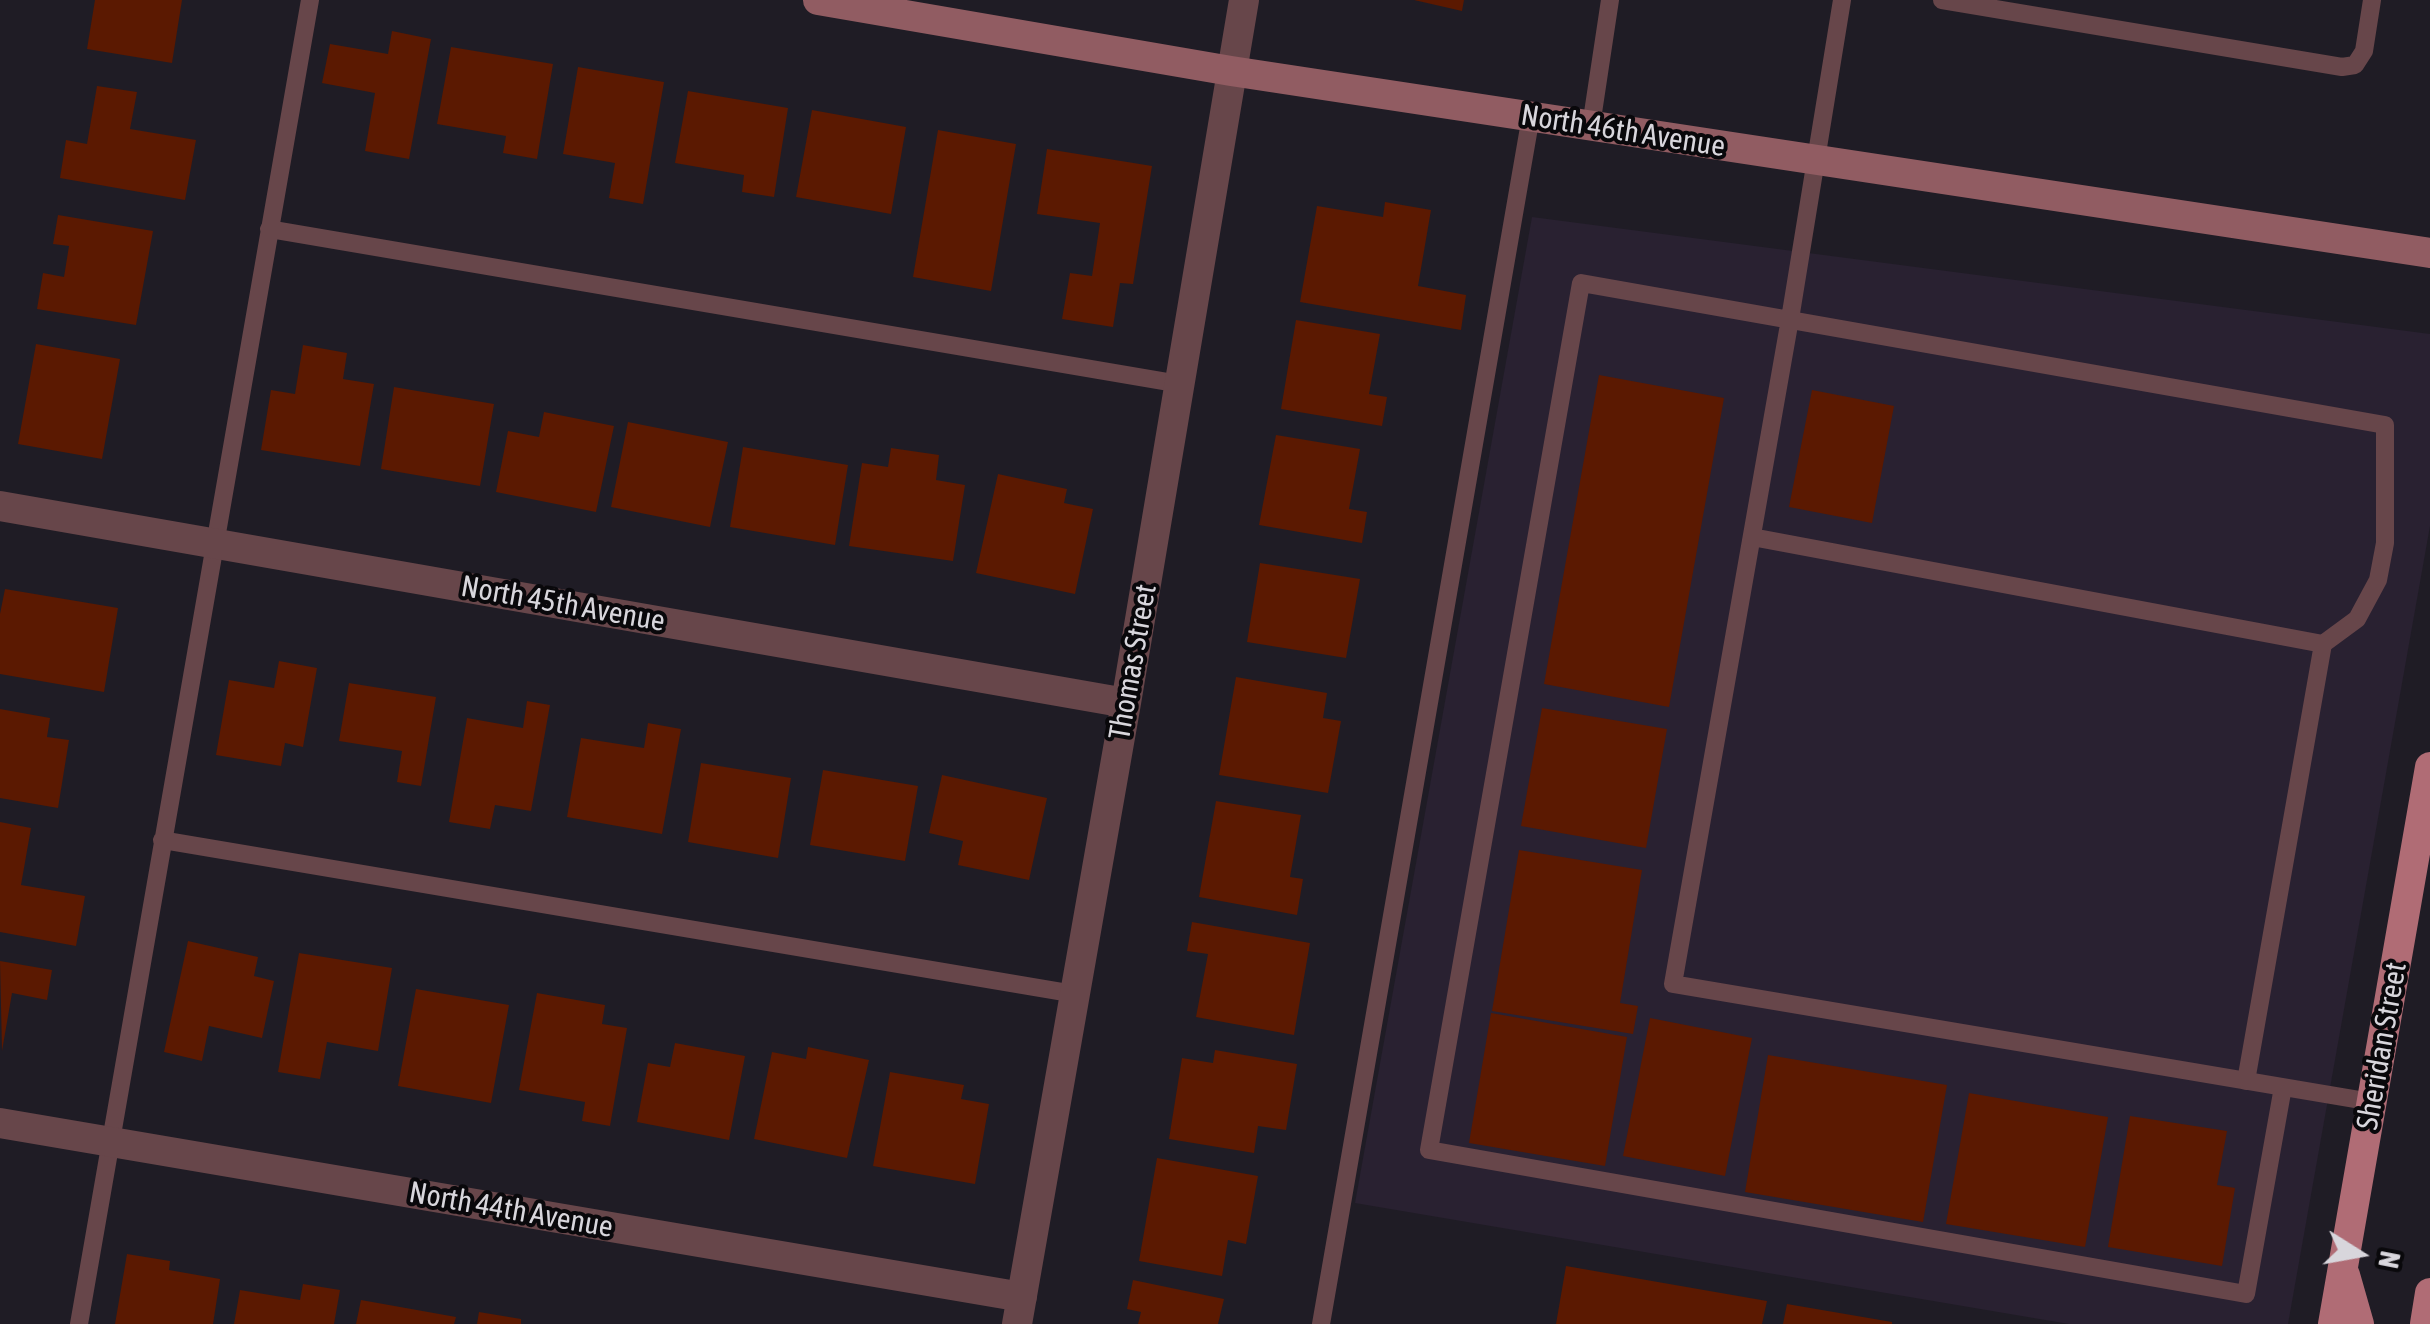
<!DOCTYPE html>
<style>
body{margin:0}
#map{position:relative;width:2430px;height:1324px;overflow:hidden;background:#1f1c25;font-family:"Asap Condensed",sans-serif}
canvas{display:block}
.north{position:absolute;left:2310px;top:1204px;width:100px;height:100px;-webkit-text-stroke:8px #09080b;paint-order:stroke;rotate:101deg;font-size:28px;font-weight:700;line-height:40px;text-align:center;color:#d8d6dc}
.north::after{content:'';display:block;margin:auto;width:35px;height:45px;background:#d8d6dc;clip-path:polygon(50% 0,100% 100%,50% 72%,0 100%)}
</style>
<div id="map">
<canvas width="2430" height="1324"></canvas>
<div class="north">N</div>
</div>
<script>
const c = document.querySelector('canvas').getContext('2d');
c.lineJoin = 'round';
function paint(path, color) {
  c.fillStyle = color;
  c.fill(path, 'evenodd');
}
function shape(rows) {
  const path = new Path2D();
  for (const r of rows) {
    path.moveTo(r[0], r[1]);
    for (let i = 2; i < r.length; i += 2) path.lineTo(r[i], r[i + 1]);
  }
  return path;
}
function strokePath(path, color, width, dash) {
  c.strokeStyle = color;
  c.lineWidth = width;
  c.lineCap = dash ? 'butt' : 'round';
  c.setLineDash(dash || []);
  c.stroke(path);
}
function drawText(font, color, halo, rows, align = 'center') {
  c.font = font + ' "Asap Condensed",sans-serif';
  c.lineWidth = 8;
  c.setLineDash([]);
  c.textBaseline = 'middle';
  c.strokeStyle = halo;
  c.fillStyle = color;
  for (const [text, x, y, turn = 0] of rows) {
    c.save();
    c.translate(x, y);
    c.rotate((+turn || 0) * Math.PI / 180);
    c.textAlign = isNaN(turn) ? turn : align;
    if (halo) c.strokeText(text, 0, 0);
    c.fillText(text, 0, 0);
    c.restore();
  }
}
paint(shape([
 [1532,217,2430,334,2430,526,2288,1324,2069,1324,1355,1203]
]), '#292131');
paint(shape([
 [95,0,182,0,172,63,87,49],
 [1414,0,1464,0,1462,11],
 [392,31,431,39,409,159,365,151,375,93,322,83,330,44,388,54],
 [451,47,553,64,537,159,503,153,506,136,437,124],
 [578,67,664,82,643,204,609,198,615,163,563,154],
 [97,86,137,92,130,129,196,140,185,200,60,178,66,140,87,144],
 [688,91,788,108,774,197,742,192,744,175,675,163],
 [812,110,906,127,891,214,796,197],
 [938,130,1016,144,991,291,913,277],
 [1047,149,1152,166,1133,284,1120,283,1113,327,1062,319,1070,273,1092,276,1100,223,1037,214],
 [1385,202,1431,210,1418,286,1466,295,1461,330,1300,302,1317,206,1383,217],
 [58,215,153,231,136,325,37,309,43,273,64,277,69,246,53,244],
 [1296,320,1380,334,1369,394,1387,397,1382,426,1281,409],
 [36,344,120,359,102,459,18,444],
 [303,345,347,353,343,379,374,384,360,466,261,450,271,390,295,394],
 [1599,375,1724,398,1669,707,1544,684],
 [394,387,494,404,480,486,381,469],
 [1812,390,1894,406,1872,523,1789,507],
 [544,412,614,426,596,512,496,492,508,431,539,437],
 [628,422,728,442,710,527,611,507],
 [1276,435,1360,449,1349,509,1367,512,1362,543,1259,525],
 [743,447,848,465,835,545,730,527],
 [891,448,939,455,936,480,965,485,953,561,849,546,862,463,888,467],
 [998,474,1067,489,1064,503,1093,509,1075,594,976,573],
 [1260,563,1360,579,1346,658,1247,642],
 [5,589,118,608,104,692,0,674,0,614],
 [279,661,317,668,303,747,285,743,281,766,216,755,229,680,274,688],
 [1236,677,1327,693,1323,718,1341,721,1328,793,1219,775],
 [349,683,436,697,421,786,397,782,402,751,339,741],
 [527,701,550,705,531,811,495,805,490,829,449,822,467,718,523,728],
 [1542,708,1667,729,1646,848,1521,826],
 [0,709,50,718,47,737,69,740,58,808,0,798],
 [648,723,681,729,662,834,567,817,581,738,644,748],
 [701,763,791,778,778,858,688,842],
 [823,770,918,786,905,861,810,845],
 [942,775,1047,798,1029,880,958,865,963,841,929,833],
 [1216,801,1301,815,1290,877,1303,879,1297,915,1199,897],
 [0,822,31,828,21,885,85,896,76,946,0,932],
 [1519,850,1642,870,1620,1003,1638,1006,1633,1034,1492,1011],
 [1192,922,1310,943,1294,1035,1196,1017,1208,954,1187,951],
 [188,941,258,957,254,976,274,981,262,1038,209,1026,202,1061,164,1052],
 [299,953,392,968,378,1051,327,1042,320,1079,278,1072],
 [0,961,52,970,47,1000,12,993,2,1051],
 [416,989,509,1005,491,1103,398,1086],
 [537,993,605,1005,602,1024,627,1028,610,1126,582,1121,585,1102,519,1090],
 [1491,1013,1627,1037,1605,1166,1469,1143],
 [1650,1018,1752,1038,1725,1176,1623,1156],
 [675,1043,745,1056,729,1140,637,1122,648,1063,670,1067],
 [808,1047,869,1060,847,1158,754,1139,772,1052,806,1059],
 [1215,1050,1297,1064,1286,1130,1258,1126,1254,1153,1169,1139,1182,1058,1213,1063],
 [1768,1055,1947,1085,1923,1222,1745,1192],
 [890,1072,964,1085,961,1099,989,1104,975,1184,873,1166],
 [1969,1093,2108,1117,2085,1247,1946,1224],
 [2130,1116,2227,1131,2217,1185,2235,1188,2222,1266,2108,1247],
 [1157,1158,1258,1176,1246,1244,1228,1240,1222,1276,1139,1261],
 [127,1254,170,1261,169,1270,220,1279,213,1324,115,1324],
 [1566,1266,1767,1301,1762,1324,1556,1324],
 [1133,1280,1224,1299,1218,1324,1138,1324,1141,1312,1127,1309],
 [303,1284,340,1290,334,1324,234,1324,240,1290,300,1300],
 [361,1300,456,1317,454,1324,356,1324],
 [1787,1304,1892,1322,1892,1324,1783,1324],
 [479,1312,521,1319,521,1324,477,1324]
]), '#5b1901');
strokePath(shape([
 [1842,0,1790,319,1673,984,2372,1102],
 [1942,0,2342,67,2355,65,2364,51,2372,0],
 [1591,126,1610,0],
 [269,229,1180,384],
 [1752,537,2323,644],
 [162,840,1075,994],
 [2246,1081,2323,644,2357,619,2378,580,2385,543,2385,425,1581,283,1429,1150,2246,1294,2283,1087],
 [79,1324,310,0],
 [1321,1324,1531,116]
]), '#67464a', 18);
strokePath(shape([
 [0,506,1126,703],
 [0,1123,1022,1297],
 [1017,1324,1126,703,1244,0]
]), '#67464a', 30);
strokePath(shape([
 [818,0,1231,71,2430,253]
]), '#915c62', 30);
strokePath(shape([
 [2345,1275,2359,1324],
 [2333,1324,2430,767],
 [2425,1324,2430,1293]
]), '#b06c75', 30);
drawText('30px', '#d8d6dc', '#09080b', [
 ["North 46th Avenue",1623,131,9],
 ["North 45th Avenue",563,604,10],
 ["Thomas Street",1133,662,-80],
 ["Sheridan Street",2382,1046,-80],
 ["North 44th Avenue",511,1210,10]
]);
</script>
